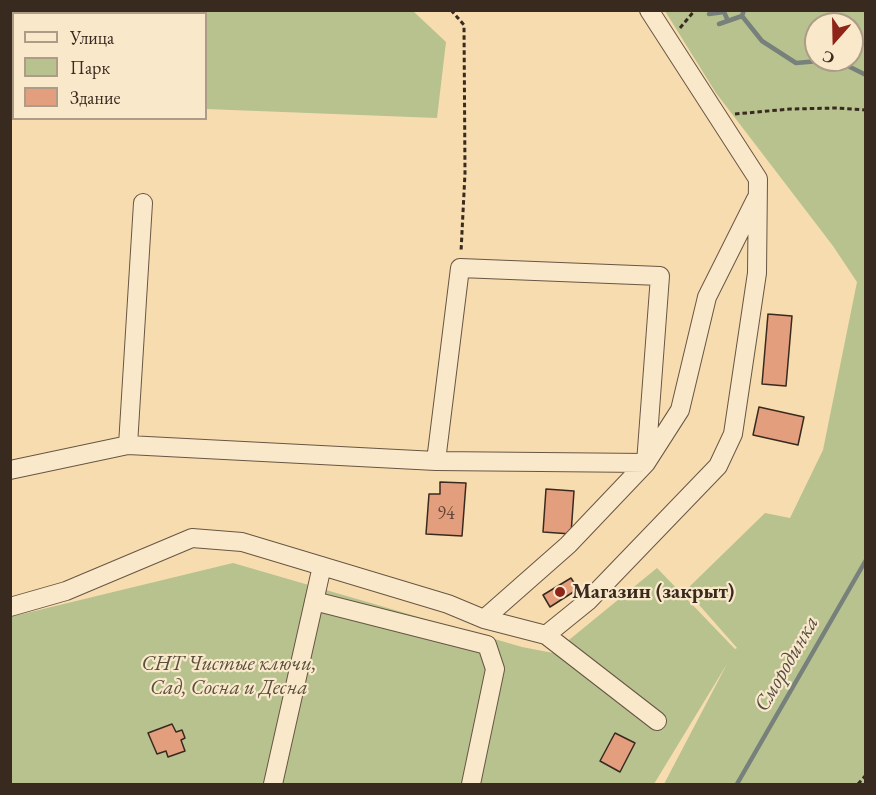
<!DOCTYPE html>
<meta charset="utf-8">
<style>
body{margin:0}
#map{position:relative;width:876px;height:795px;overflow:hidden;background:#f7dcaf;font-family:"EB Garamond",serif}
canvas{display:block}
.frame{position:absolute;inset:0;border:12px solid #392a20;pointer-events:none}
.legend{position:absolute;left:12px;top:12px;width:195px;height:108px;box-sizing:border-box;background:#fae8cb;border:2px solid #ad9c87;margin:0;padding:8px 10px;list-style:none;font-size:18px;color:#392a20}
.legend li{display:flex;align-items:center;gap:12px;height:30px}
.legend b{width:30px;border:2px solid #ad9c87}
.north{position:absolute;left:804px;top:12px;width:60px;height:60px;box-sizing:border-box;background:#fae8cb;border:2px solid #ad9c87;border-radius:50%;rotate:200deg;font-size:16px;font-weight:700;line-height:24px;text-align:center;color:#392a20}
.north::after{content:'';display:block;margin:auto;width:21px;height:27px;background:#8f2418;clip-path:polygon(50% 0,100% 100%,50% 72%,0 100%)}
</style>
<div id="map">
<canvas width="876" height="795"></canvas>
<div class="frame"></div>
<ul class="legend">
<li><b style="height:8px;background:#fae8cb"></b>Улица</li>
<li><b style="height:16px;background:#b7c28f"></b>Парк</li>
<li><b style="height:16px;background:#e39e7d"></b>Здание</li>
</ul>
<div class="north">С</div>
</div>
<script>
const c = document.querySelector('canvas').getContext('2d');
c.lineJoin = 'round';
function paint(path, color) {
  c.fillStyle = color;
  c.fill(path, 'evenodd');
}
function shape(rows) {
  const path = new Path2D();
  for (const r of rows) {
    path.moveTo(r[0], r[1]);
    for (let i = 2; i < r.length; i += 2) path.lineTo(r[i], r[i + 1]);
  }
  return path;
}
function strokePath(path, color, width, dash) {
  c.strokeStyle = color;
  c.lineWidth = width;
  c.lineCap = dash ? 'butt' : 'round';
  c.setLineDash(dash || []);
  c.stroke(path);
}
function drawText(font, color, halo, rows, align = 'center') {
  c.font = font + ' "EB Garamond",serif';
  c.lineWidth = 4.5;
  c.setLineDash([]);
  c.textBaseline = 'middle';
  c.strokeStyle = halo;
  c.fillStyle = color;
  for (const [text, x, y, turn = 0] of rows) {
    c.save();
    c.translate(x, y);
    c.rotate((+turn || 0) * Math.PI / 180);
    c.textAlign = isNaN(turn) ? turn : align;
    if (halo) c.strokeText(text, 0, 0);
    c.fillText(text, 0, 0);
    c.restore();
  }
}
paint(shape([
 [11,10,413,11,446,42,437,118,206,109,206,14,14,14,14,103,11,103],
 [665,11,865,11,865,784,664,784,727,664,654,784,11,784,10,617,233,563,522,647,553,653,657,568,735,649,737,648,686,590,765,513,790,518,823,450,857,282,833,246,716,93],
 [816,24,852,24,852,60,816,60]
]), '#b7c28f');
strokePath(shape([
 [744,10,742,16,762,41,796,63,830,60],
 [709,14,724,12,728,21],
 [719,24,742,16],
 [836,60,866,75],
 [737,784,866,560]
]), '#77807a', 4.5);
const building = shape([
 [768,314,792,316,786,386,762,384,768,314],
 [759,407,804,417,798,445,753,435,759,407],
 [440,482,466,483,462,536,426,534,429,494,440,494,440,482],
 [546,489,574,491,571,534,543,532,546,489],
 [571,578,578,589,550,607,543,595,571,578],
 [172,724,176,732,182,730,185,738,181,740,185,751,168,757,166,751,157,754,148,733,172,724],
 [615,733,635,743,620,772,600,761,615,733]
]);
paint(building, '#e39e7d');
strokePath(building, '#392a20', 1.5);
const minor = shape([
 [128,445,143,203],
 [10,470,128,445,436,461,646,463,660,276,460,268,436,461],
 [314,601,487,645,495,669,471,784],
 [10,607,66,591,192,538,242,542,448,604,484,619,546,635,588,601,718,466,733,434,757,273,758,179,649,10],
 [484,619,568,545,646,463,680,410,707,297,756,199],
 [546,635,657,721],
 [273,784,322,566]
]);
strokePath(minor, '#685644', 20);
strokePath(shape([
 [451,10,464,25,465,173,461,252],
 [733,10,733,11],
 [680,28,695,10],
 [735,114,790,109,837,108,866,110],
 [858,784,866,775]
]), '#392a20', 3, [4.5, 3]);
strokePath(minor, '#fae8cb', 18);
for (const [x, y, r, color] of [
 [560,592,6,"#8f2418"]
]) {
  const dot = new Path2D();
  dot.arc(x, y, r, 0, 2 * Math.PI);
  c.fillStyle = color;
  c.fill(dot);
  strokePath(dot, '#fae8cb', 2);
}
drawText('18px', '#644737', null, [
 ["94",446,514]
]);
drawText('bold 21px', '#392a20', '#fae8cb', [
 ["Магазин (закрыт)",572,592]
], 'left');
drawText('italic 21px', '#58503c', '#fae8cb', [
 ["СНТ Чистые ключи,",229,664],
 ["Сад, Сосна и Десна",229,688]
]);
drawText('italic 22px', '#534e46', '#fae8cb', [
 ["Смородинка",787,664,-60]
]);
</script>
